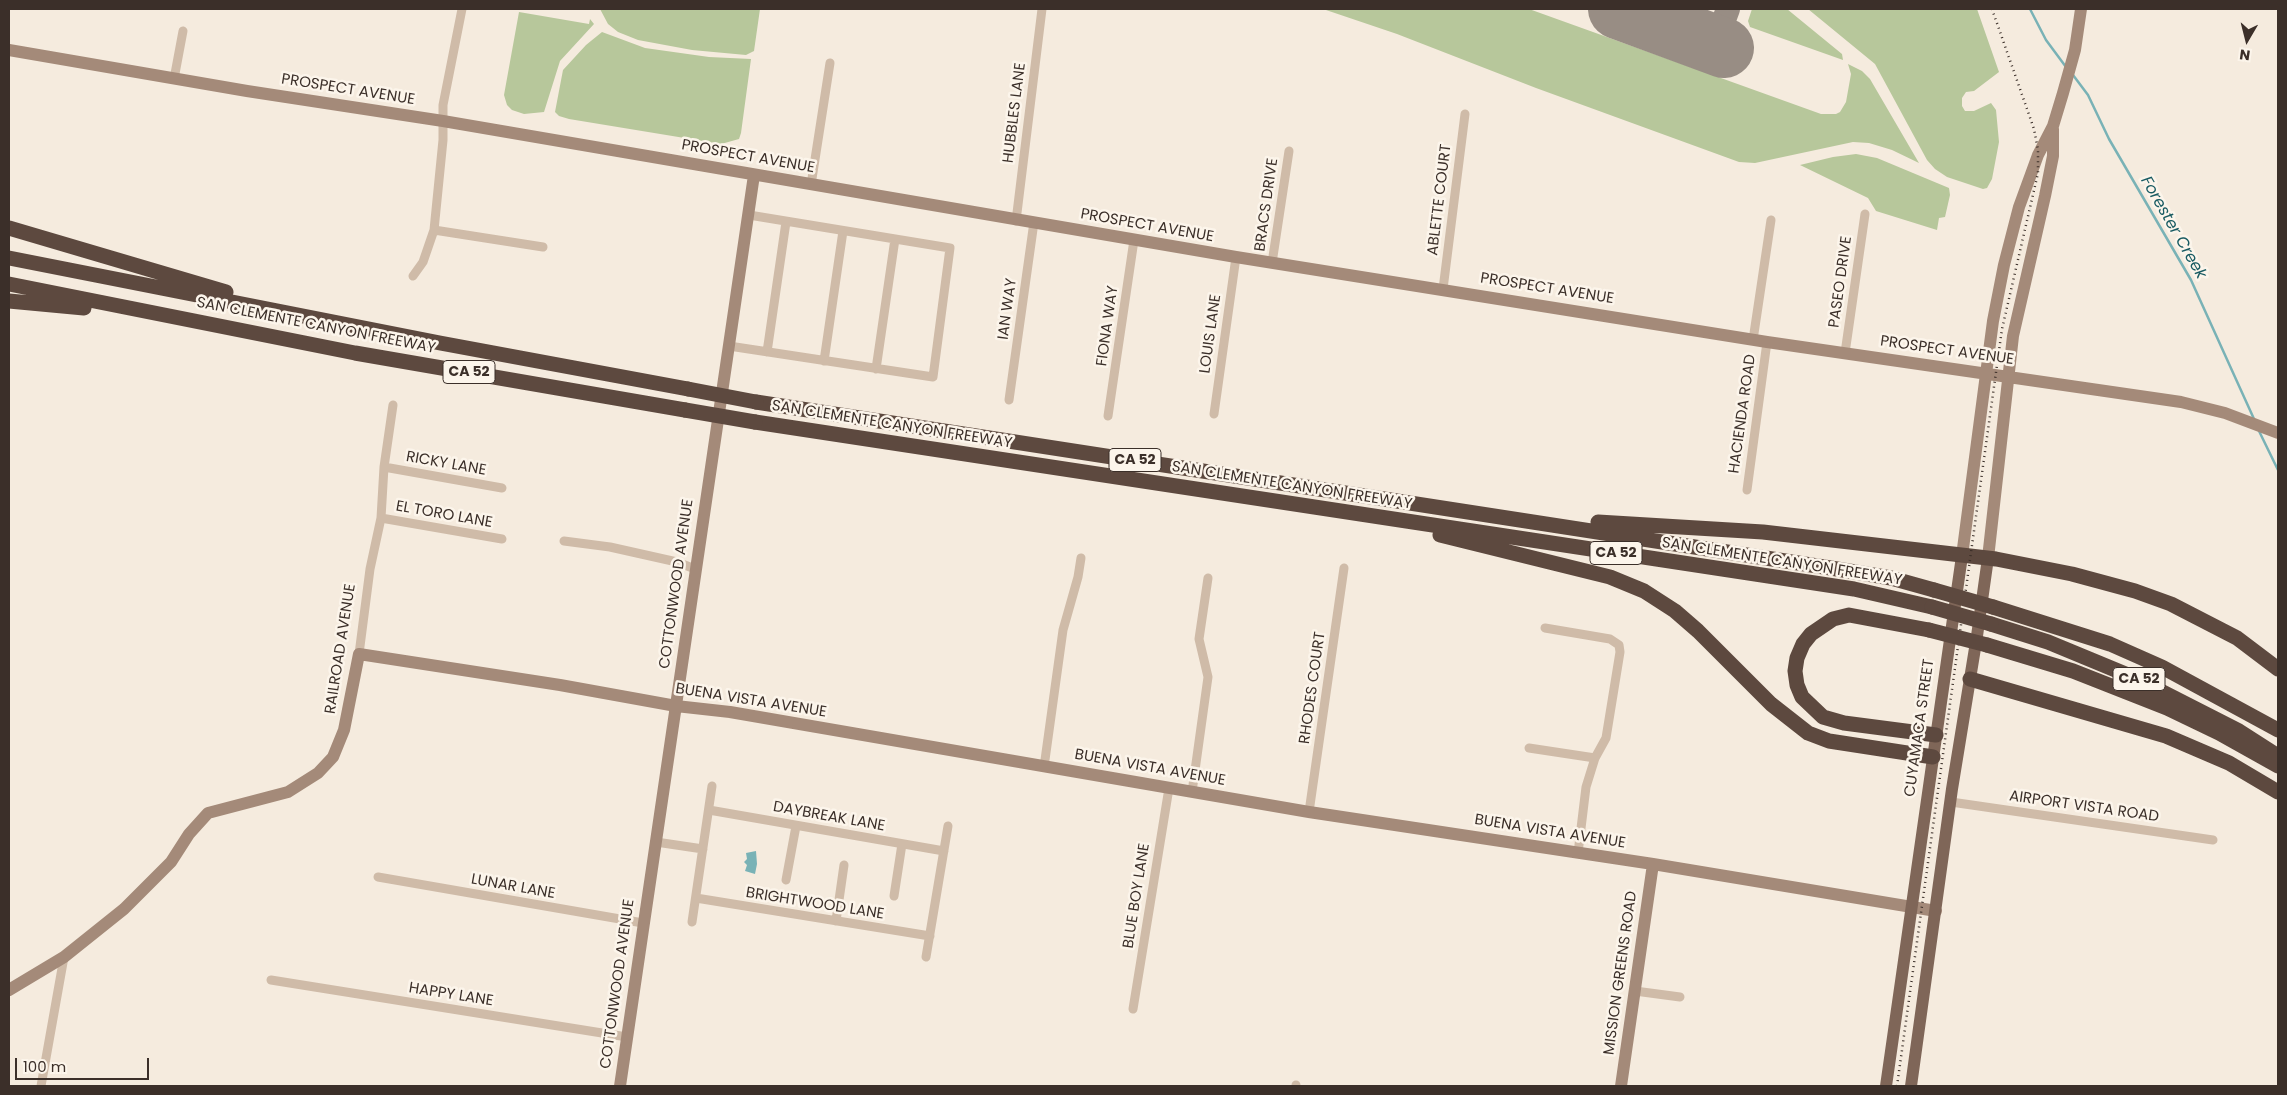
<!DOCTYPE html>
<style>
body{margin:0}
#map{position:relative;width:2287px;height:1095px;overflow:hidden;background:#f5ebde;font-family:Poppins,sans-serif}
canvas{display:block}
.frame{position:absolute;inset:0;border:10px solid #3b2f29;pointer-events:none}
.north{position:absolute;left:2222px;top:15px;width:50px;height:50px;-webkit-text-stroke:4px #fcf5eb;paint-order:stroke;rotate:188deg;font-size:14px;font-weight:700;line-height:20px;text-align:center;color:#3b2f29}
.north::after{content:'';display:block;margin:auto;width:18px;height:22px;background:#3b2f29;clip-path:polygon(50% 0,100% 100%,50% 72%,0 100%)}
.scale{position:absolute;left:15px;top:1058px;width:134px;height:22px;box-sizing:border-box;border:2px solid #3b2f29;border-top:0;padding-left:6px;font-size:15px;line-height:18px;white-space:nowrap;color:#3b2f29;-webkit-text-stroke:4px #fcf5eb;paint-order:stroke}
</style>
<div id="map">
<canvas width="2287" height="1095"></canvas>
<div class="frame"></div>
<div class="north">N</div>
<div class="scale">100 m</div>
</div>
<script>
const c = document.querySelector('canvas').getContext('2d');
c.lineJoin = 'round';
function paint(path, color) {
  c.fillStyle = color;
  c.fill(path, 'evenodd');
}
function shape(rows) {
  const path = new Path2D();
  for (const r of rows) {
    path.moveTo(r[0], r[1]);
    for (let i = 2; i < r.length; i += 2) path.lineTo(r[i], r[i + 1]);
  }
  return path;
}
function strokePath(path, color, width, dash) {
  c.strokeStyle = color;
  c.lineWidth = width;
  c.lineCap = dash ? 'butt' : 'round';
  c.setLineDash(dash || []);
  c.stroke(path);
}
function drawText(font, color, halo, rows, align = 'center') {
  c.font = font + ' Poppins,sans-serif';
  c.lineWidth = 5;
  c.setLineDash([]);
  c.textBaseline = 'middle';
  c.strokeStyle = halo;
  c.fillStyle = color;
  for (const [text, x, y, turn = 0] of rows) {
    c.save();
    c.translate(x, y);
    c.rotate((+turn || 0) * Math.PI / 180);
    c.textAlign = isNaN(turn) ? turn : align;
    if (halo) c.strokeText(text, 0, 0);
    c.fillText(text, 0, 0);
    c.restore();
  }
}
paint(shape([
 [600,9,760,9,754,51,746,55,692,50,638,40,618,32,608,24],
 [1323,9,1529,9,1821,114,1836,114,1840,112,1846,102,1851,74,1848,64,1862,71,1870,79,1919,163,1892,150,1869,143,1853,142,1755,163,1739,162,1536,88,1397,34],
 [1752,9,1787,9,1842,54,1843,60,1750,27,1748,21],
 [1808,9,1977,9,1999,72,1974,91,1966,92,1962,98,1962,106,1965,111,1974,111,1991,103,1996,110,1999,142,1992,179,1987,188,1983,189,1947,177,1935,169,1927,160,1875,64],
 [519,12,589,24,590,19,594,24,560,61,544,112,524,114,512,110,507,105,504,95],
 [602,32,645,48,709,57,751,59,741,133,739,139,721,144,569,119,559,116,555,112,563,70,586,45],
 [1856,154,1877,158,1949,188,1950,195,1945,217,1939,218,1937,230,1876,211,1868,198,1800,165,1833,157]
]), '#b7c79b');
paint(shape([
 [756,851,757,864,755,874,745,871,747,865,744,862,747,859,746,853]
]), '#79b2b6');
strokePath(shape([
 [2030,9,2046,40,2066,67],
 [2073,75,2088,95,2109,139,2191,280,2254,419],
 [2259,431,2278,470]
]), '#79b2b6', 2.5);
strokePath(shape([
 [1715,44,1728,9]
]), '#988d84', 24);
strokePath(shape([
 [1618,9,1724,48]
]), '#988d84', 60);
strokePath(shape([
 [174,79,183,31],
 [811,185,830,63],
 [1016,221,1042,9],
 [434,230,543,247],
 [1272,263,1289,151],
 [413,276,423,262,434,230,443,140,443,105,462,9],
 [1443,289,1465,114],
 [1753,340,1771,220],
 [729,346,933,377,950,248,749,215],
 [767,352,786,222],
 [1845,353,1865,214],
 [824,361,843,231],
 [876,369,895,239],
 [1009,400,1034,222],
 [1214,414,1236,257],
 [1108,416,1134,240],
 [384,467,502,488],
 [1747,490,1767,342],
 [381,518,502,539],
 [564,541,610,547,677,562,695,569],
 [1545,628,1610,639,1619,645,1620,652,1606,738,1595,758,1586,787,1578,853],
 [359,654,370,569,381,518,384,467,393,405],
 [1529,748,1595,758],
 [1044,767,1063,630,1078,577,1081,558],
 [1192,792,1208,677,1199,639,1208,578],
 [1951,802,2213,840],
 [709,810,944,851],
 [1309,812,1344,568],
 [656,842,703,849],
 [378,877,643,923],
 [786,880,796,826],
 [894,896,902,844],
 [696,898,930,936],
 [836,921,844,865],
 [692,922,712,786],
 [926,957,948,826],
 [271,980,627,1037],
 [1635,991,1680,997],
 [1133,1009,1169,788],
 [41,1086,64,957],
 [1296,1086,1296,1085]
]), '#cfbba8', 9);
strokePath(shape([
 [9,50,247,91,443,121,1236,257,1767,342,2181,402,2225,413,2278,433],
 [1962,556,1993,321,2004,265,2019,207,2038,155,2053,126,2063,93,2075,50,2081,9],
 [1988,558,2013,336,2045,196,2053,156,2053,129],
 [9,990,64,957,124,909,171,862,189,834,208,813,288,792,318,773,333,757,344,730,359,654,560,685,676,706,730,712,1309,812,1653,864,1936,911],
 [620,1086,754,175],
 [1621,1086,1653,864]
]), '#a48a79', 12);
strokePath(shape([
 [1886,1086,1962,556],
 [1911,1086,1952,789,1977,636,1988,558]
]), '#7f6658', 12);
strokePath(shape([
 [9,228,226,292],
 [9,258,440,343,688,389],
 [9,284,355,353,685,410],
 [9,301,84,308],
 [756,402,1837,569,1891,578,1934,590],
 [755,422,1854,589,1932,607],
 [1598,522,1763,532,1996,559,2072,574,2135,591,2171,604,2237,638,2278,669],
 [1440,535,1610,577,1644,591,1675,611,1698,631,1771,704,1808,733,1829,741,1933,757],
 [1993,607,2110,644,2162,667,2278,730],
 [1991,624,2048,642,2135,678,2239,731,2278,756],
 [1929,630,1849,615,1833,619,1811,634,1803,644,1797,658,1795,671,1797,685,1802,697,1823,717,1844,723,1936,735],
 [1987,645,2073,671,2167,708,2219,733,2278,766],
 [1970,679,2166,736,2229,763,2278,792]
]), '#5d493f', 15);
strokePath(shape([
 [1897,1086,2002,329,2038,173,2038,150,2034,129,1992,9]
]), '#3b2f29', 2.5, [1, 4]);
strokePath(shape([
 [688,389,756,402],
 [685,410,755,422],
 [1934,590,1993,607],
 [1932,607,1991,624],
 [1929,630,1987,645]
]), '#5d493f', 15);
for (const [x, y, w] of [
 [469,372,52],
 [1135,460,52],
 [1616,553,52],
 [2139,679,52]
]) {
  const box = new Path2D();
  box.roundRect(x - w / 2, y - 11.5, w, 23, 4);
  c.fillStyle = '#fcf5eb';
  c.fill(box);
  strokePath(box, '#3b2f29', 1);
}
drawText('bold 14px', '#3b2f29', null, [
 ["CA 52",469,372],
 ["CA 52",1135,460],
 ["CA 52",1616,553],
 ["CA 52",2139,679]
]);
drawText('15px', '#3b2f29', '#fcf5eb', [
 ["PROSPECT AVENUE",348,90,9],
 ["HUBBLES LANE",1015,113,-83],
 ["PROSPECT AVENUE",748,157,10],
 ["ABLETTE COURT",1440,200,-83],
 ["BRACS DRIVE",1267,205,-82],
 ["PROSPECT AVENUE",1147,226,10],
 ["PASEO DRIVE",1841,282,-82],
 ["PROSPECT AVENUE",1547,289,9],
 ["IAN WAY",1008,309,-82],
 ["SAN CLEMENTE CANYON FREEWAY",316,326,11],
 ["FIONA WAY",1108,326,-82],
 ["LOUIS LANE",1211,334,-82],
 ["PROSPECT AVENUE",1947,351,8],
 ["HACIENDA ROAD",1743,414,-82],
 ["SAN CLEMENTE CANYON FREEWAY",892,425,9],
 ["RICKY LANE",446,464,10],
 ["SAN CLEMENTE CANYON FREEWAY",1292,486,9],
 ["EL TORO LANE",444,515,10],
 ["SAN CLEMENTE CANYON FREEWAY",1782,562,9],
 ["COTTONWOOD AVENUE",677,584,-82],
 ["RAILROAD AVENUE",341,649,-81],
 ["RHODES COURT",1313,688,-82],
 ["BUENA VISTA AVENUE",751,701,9],
 ["CUYAMACA STREET",1920,728,-82],
 ["BUENA VISTA AVENUE",1150,768,10],
 ["AIRPORT VISTA ROAD",2084,807,8],
 ["DAYBREAK LANE",829,817,10],
 ["BUENA VISTA AVENUE",1550,832,9],
 ["LUNAR LANE",513,887,10],
 ["BLUE BOY LANE",1137,896,-81],
 ["BRIGHTWOOD LANE",815,904,9],
 ["MISSION GREENS ROAD",1621,973,-82],
 ["COTTONWOOD AVENUE",618,984,-82],
 ["HAPPY LANE",451,995,9]
]);
drawText('italic 16px', '#195b62', '#fcf5eb', [
 ["Forester Creek",2173,228,60]
]);
</script>
